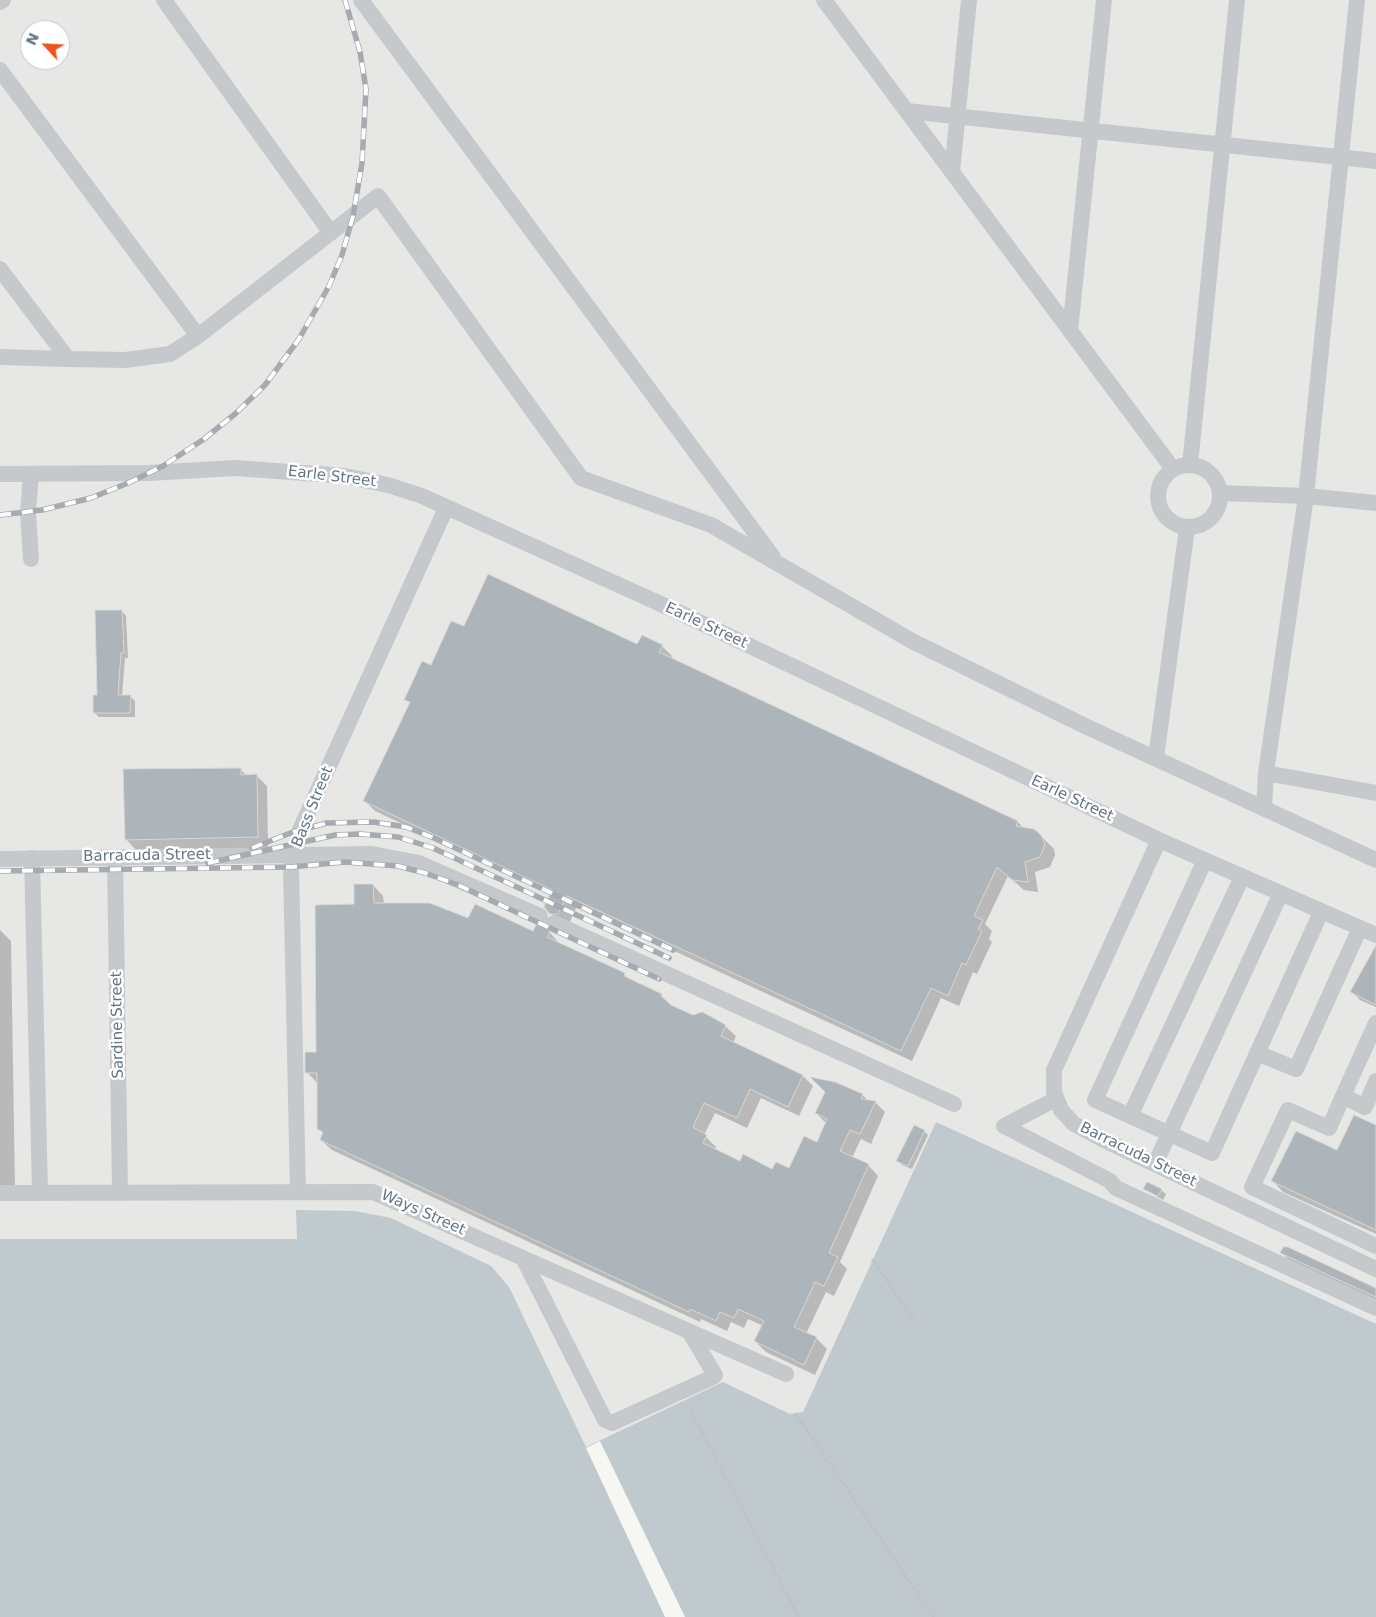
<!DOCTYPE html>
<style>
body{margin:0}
#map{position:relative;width:1376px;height:1617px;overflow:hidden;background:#f6f6f2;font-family:"DejaVu Sans",sans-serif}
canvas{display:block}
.north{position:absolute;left:20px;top:20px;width:50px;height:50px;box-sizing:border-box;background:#fff;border:1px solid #c1c8ce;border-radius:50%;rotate:295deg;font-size:14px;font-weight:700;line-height:20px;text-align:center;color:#647585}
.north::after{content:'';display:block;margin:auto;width:18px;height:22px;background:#eb541e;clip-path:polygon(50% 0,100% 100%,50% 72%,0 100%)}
</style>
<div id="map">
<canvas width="1376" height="1617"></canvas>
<div class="north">N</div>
</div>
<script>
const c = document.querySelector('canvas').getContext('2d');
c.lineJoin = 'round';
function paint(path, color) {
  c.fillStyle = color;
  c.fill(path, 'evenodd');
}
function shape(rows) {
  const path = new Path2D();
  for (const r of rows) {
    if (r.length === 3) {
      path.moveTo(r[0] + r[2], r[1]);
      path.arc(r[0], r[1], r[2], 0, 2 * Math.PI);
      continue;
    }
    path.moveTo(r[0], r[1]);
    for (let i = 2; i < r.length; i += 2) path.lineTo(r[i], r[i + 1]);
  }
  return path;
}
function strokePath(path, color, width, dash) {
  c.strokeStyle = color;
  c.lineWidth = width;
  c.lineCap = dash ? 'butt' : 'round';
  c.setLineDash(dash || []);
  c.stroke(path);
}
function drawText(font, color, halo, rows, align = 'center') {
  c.font = font + ' "DejaVu Sans",sans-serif';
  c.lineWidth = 5;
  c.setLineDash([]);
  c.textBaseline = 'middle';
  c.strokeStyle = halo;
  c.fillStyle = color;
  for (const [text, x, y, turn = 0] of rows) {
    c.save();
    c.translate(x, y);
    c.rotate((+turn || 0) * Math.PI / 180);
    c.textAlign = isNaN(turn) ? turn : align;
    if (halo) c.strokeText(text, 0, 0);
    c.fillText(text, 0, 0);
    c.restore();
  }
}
paint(shape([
 [0,0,1376,0,1376,1617,0,1617],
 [30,30,60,30,60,60,30,60]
]), '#e7e8e6');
paint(shape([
 [936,1122,1376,1324,1376,1617,0,1617,0,1239,297,1239,296,1210,355,1211,391,1218,491,1266,509,1287,586,1447,723,1382,790,1414,803,1412]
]), '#bfc9ce');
paint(shape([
 [600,1441,685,1617,665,1617,586,1448]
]), '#f6f6f2');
paint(shape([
 [122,611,126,616,128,658,125,658,122,696,130,696,135,701,135,717,99,717,94,712],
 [464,628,662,646,672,656,671,659,1018,822,1025,830,1038,833,1054,849,1055,855,1050,867,1035,872,1038,892,1024,890,1008,876,985,924,992,931,989,939,992,942,977,974,973,972,959,1006,941,998,912,1061,577,906,569,924,562,924,551,913,552,894,375,811,365,801,411,704,406,699],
 [240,769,247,776,257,776,267,786,268,848,136,850,126,839],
 [373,885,383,896,384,905,534,933,544,926,560,944,625,975,631,981,661,995,671,1006,693,1017,725,1026,736,1036,733,1043,803,1076,813,1086,799,1116,761,1098,747,1128,715,1113,704,1135,716,1147,715,1150,740,1163,773,1170,789,1169,817,1144,827,1124,816,1113,862,1095,869,1101,875,1102,885,1112,871,1144,861,1139,852,1158,868,1165,878,1176,840,1262,847,1269,834,1296,826,1292,806,1334,816,1338,827,1349,815,1375,766,1352,755,1341,763,1326,748,1319,744,1328,731,1322,727,1331,701,1319,700,1322,332,1150,321,1140,324,1134,319,1129,317,1083,307,1072,318,1053,356,906],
 [0,930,11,941,15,1190,0,1190],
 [1364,966,1376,969,1376,1007,1360,1000,1352,992],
 [1376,1126,1376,1234,1283,1192,1273,1181,1296,1132,1338,1152],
 [924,1131,928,1135,912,1169,902,1165,898,1161],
 [1144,1189,1161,1190,1166,1194,1163,1200],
 [1281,1252,1376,1290,1376,1301,1289,1260]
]), '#0003');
const building = shape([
 [488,574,637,644,642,635,663,645,659,652,1018,821,1016,826,1034,829,1041,835,1045,844,1040,857,1025,862,1028,882,1012,880,997,867,974,916,983,920,978,929,982,931,966,965,962,963,948,996,931,988,901,1051,567,896,558,914,550,914,544,907,552,890,363,801,410,702,404,700,422,661,431,665,451,621,464,626,488,574],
 [95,610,122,610,124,653,121,653,118,695,131,695,130,713,93,713,93,695,97,695,95,610],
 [241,768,241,775,257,774,258,837,125,840,123,769,241,768],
 [354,884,373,884,374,903,430,903,468,918,475,904,533,931,536,925,544,925,550,932,547,937,625,973,624,976,662,994,661,996,671,1005,693,1015,702,1012,710,1016,726,1025,721,1036,803,1075,788,1107,750,1089,737,1118,704,1103,693,1127,707,1135,703,1143,740,1161,743,1154,772,1169,776,1162,789,1168,804,1136,817,1142,827,1119,815,1113,825,1092,810,1077,835,1082,863,1094,861,1099,876,1101,860,1134,850,1130,840,1151,869,1164,829,1253,838,1257,824,1286,815,1282,794,1327,817,1337,804,1365,754,1341,764,1321,738,1309,734,1318,720,1312,716,1321,690,1309,689,1312,320,1140,323,1132,317,1129,317,1073,305,1073,305,1052,316,1052,315,905,354,904,354,884],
 [1376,945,1376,1005,1350,992,1376,945],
 [1354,1115,1376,1125,1376,1230,1271,1181,1296,1131,1337,1150,1354,1115],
 [914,1125,925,1130,908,1166,896,1161,914,1125],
 [1147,1182,1162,1189,1158,1196,1143,1189,1147,1182],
 [1283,1247,1288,1247,1376,1288,1376,1297,1280,1253,1283,1247]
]);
paint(building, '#adb4ba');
strokePath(building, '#d8d8d5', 1);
strokePath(shape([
 [872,1259,915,1321],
 [688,1406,799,1617],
 [795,1413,934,1617]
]), '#bfc1c3', 2.5, [2.5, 2.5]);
strokePath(shape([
 [164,0,331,233],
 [361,0,773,557],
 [824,0,1173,469],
 [0,2,3,0],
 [0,70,198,336],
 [907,111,1376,161],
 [952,172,969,0],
 [0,269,68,359,0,357],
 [1070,331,1104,0],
 [68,359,125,360,170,354,198,336,378,196,581,478,711,525,912,641,1087,727,1376,860],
 [1189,496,31],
 [1190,465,1237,0],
 [0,474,149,473,235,468,345,476,388,485,422,496,674,610,1159,840,1376,935],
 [1220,493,1306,496,1376,503],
 [31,559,28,512,31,474],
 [1156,758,1187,528],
 [1266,773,1376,793],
 [1264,807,1266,773,1306,496,1357,0],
 [1159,840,1054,1070,1054,1092,1061,1110,1074,1124,1106,1141,1376,1269],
 [115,857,120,1193],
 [32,858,40,1193],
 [0,859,372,854,419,863,540,916],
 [1205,860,1095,1100,1212,1153,1321,912],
 [554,923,954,1104],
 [1376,1023,1343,1096,1365,1107,1376,1081],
 [1257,1053,1296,1069,1360,928],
 [1343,1096,1329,1128,1288,1110,1252,1187,1376,1246],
 [1056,1099,1004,1126,1110,1181,1116,1188,1376,1308],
 [1130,1116,1242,877],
 [1155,1164,1281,893],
 [298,1192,291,867,300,830,446,508],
 [0,1193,373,1192,786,1374],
 [523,1258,605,1420,612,1423,713,1377,715,1375,689,1331]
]), '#c6c9cc', 16);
const rail = shape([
 [0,515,42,510,91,498,128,483,163,466,204,439,235,414,265,385,299,339,329,286,342,255,353,216,362,163,366,89,360,52,345,0],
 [252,848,293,832,327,823,374,822,406,827,434,838,673,950],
 [208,863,335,835,360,834,398,837,433,848,669,958],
 [0,871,291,867,344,862,398,866,425,873,458,885,659,979]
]);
strokePath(rail, '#a5abb1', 5.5);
strokePath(rail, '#fff', 4, [11]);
drawText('15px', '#647585', '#fff', [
 ["Earle Street",332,477,7],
 ["Earle Street",706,626,25],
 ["Earle Street",1072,799,25],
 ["Bass Street",313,807,-68],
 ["Barracuda Street",147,856,-1],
 ["Sardine Street",118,1025,-91],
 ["Barracuda Street",1138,1155,26],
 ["Ways Street",423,1213,24]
]);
</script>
